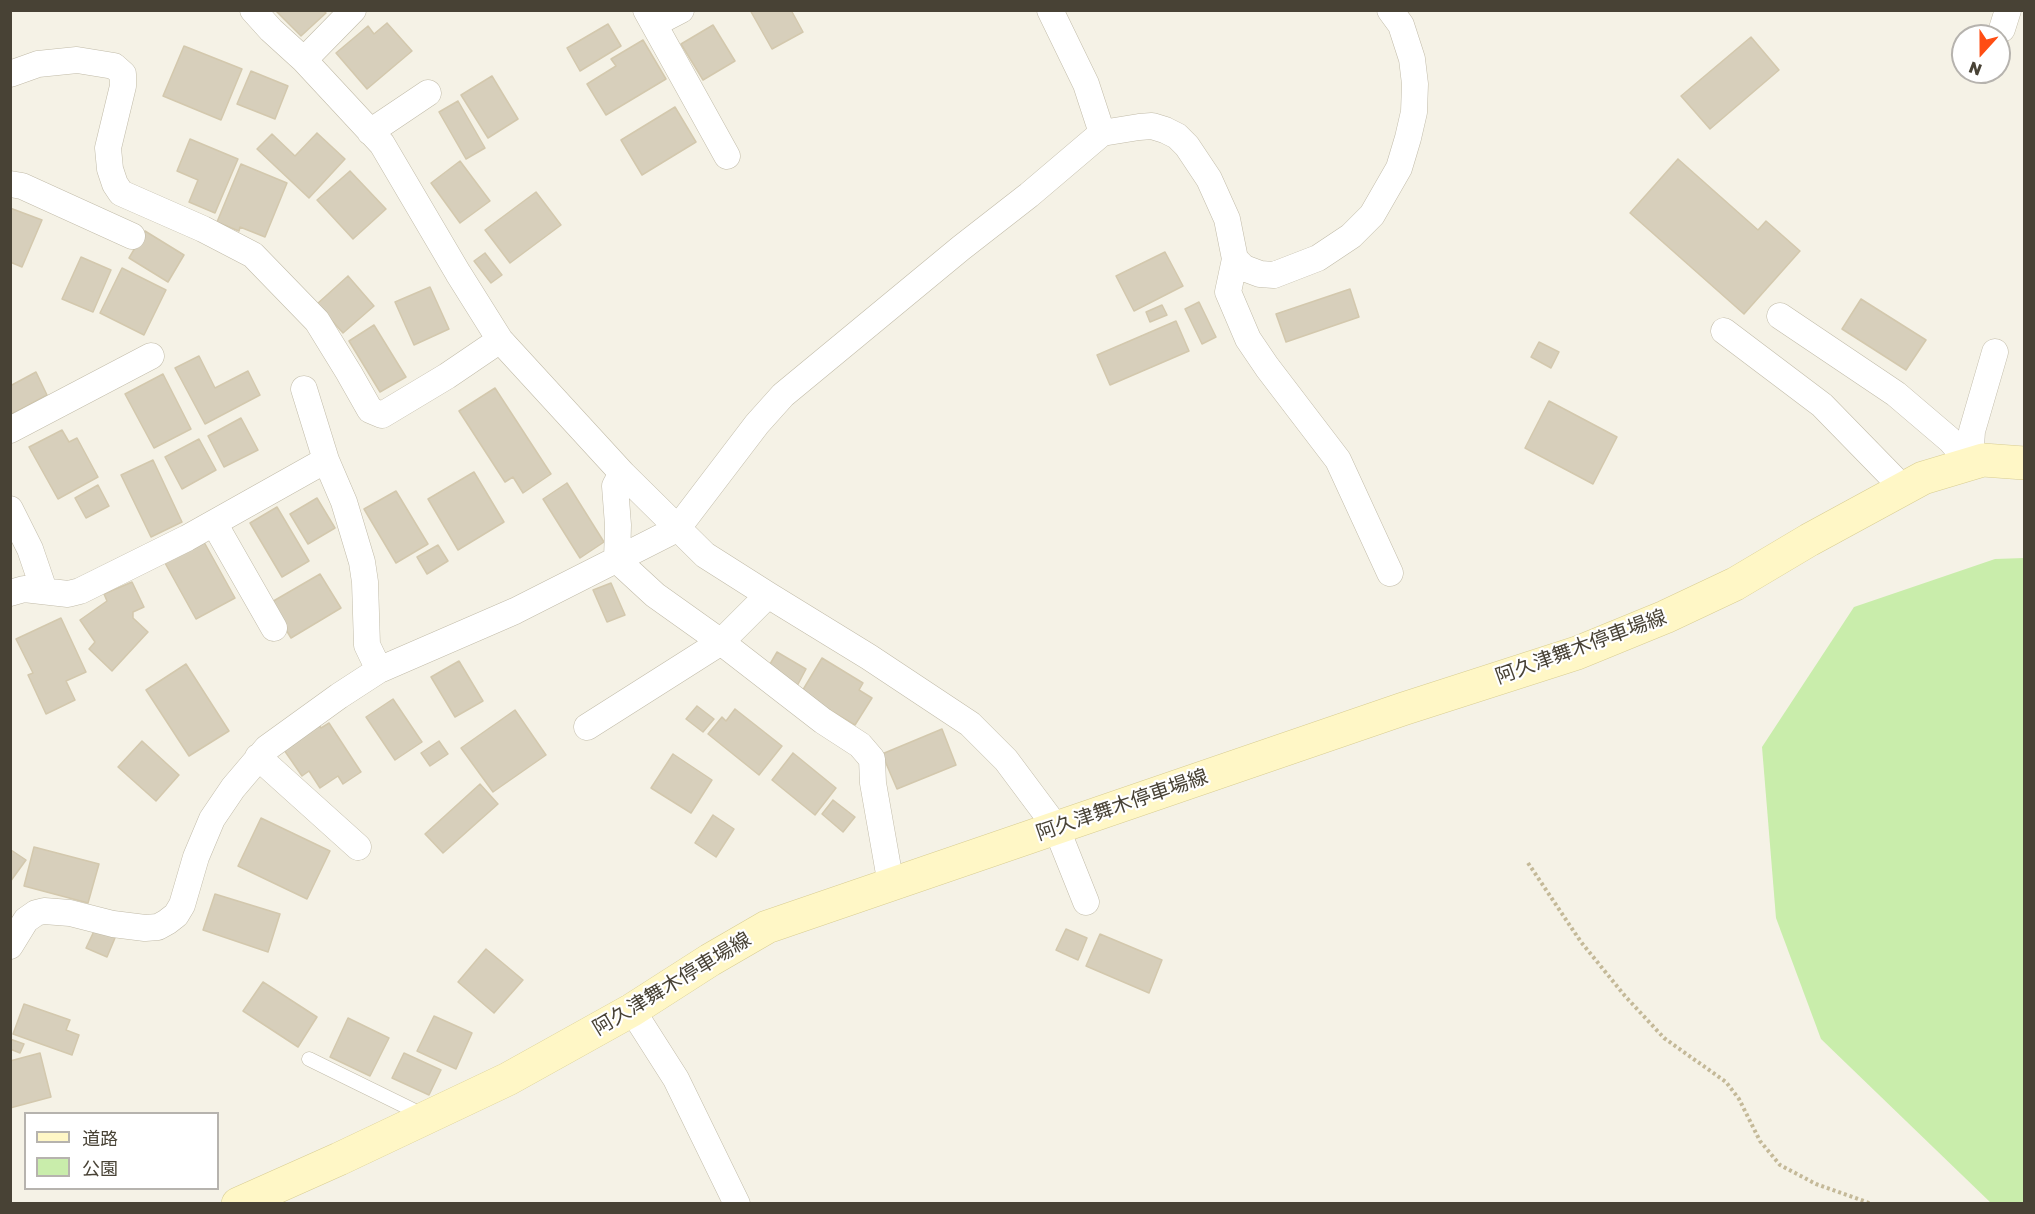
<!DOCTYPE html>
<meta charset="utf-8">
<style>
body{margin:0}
#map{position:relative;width:2035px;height:1214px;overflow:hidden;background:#f5f2e6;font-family:"Golos Text","Noto Sans JP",sans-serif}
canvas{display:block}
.frame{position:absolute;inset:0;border:12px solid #484235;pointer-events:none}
.legend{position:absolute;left:24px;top:1112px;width:195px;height:78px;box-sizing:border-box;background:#fff;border:2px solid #b6b3ae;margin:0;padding:8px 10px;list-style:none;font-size:18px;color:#484235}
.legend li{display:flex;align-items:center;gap:12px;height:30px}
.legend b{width:30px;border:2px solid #b6b3ae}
.north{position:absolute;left:1951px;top:24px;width:60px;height:60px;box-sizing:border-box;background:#fff;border:2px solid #b6b3ae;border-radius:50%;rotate:201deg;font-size:16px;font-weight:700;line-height:24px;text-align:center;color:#484235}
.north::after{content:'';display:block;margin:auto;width:21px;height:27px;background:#ff4d13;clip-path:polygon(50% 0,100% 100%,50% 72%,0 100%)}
</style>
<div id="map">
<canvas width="2035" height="1214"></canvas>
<div class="frame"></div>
<ul class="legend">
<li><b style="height:8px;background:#fff7c6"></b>道路</li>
<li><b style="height:16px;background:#c9edab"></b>公園</li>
</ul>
<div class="north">N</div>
</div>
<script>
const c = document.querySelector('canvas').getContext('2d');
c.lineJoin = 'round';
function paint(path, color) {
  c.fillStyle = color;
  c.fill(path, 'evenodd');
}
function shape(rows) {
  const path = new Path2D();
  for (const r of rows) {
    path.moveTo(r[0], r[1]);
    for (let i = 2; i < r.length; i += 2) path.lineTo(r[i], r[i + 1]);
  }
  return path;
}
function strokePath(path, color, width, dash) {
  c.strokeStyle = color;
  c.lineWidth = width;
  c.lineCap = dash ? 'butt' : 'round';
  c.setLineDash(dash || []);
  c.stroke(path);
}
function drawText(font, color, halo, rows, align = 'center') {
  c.font = font + ' "Golos Text","Noto Sans JP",sans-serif';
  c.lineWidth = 4.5;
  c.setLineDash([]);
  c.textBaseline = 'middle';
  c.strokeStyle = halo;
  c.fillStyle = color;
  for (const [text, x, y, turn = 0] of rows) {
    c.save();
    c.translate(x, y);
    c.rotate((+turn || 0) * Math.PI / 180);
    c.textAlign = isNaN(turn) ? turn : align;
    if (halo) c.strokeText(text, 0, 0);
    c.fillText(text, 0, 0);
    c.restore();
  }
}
paint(shape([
 [2024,558,2024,1203,1991,1203,1821,1039,1776,918,1762,747,1854,607,1995,559]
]), '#c9edab');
const building = shape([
 [275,10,323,10,326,13,301,36,275,10],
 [750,10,791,10,803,32,772,49,750,10],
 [387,23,412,51,367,89,336,53,368,26,374,34,387,23],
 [608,24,621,46,580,71,567,48,608,24],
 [713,25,735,61,703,80,681,44,713,25],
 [1751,37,1779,70,1710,129,1681,96,1751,37],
 [643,40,666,79,606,115,587,84,616,66,611,59,643,40],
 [184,46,242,69,221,120,163,96,184,46],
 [251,71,288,86,275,119,237,104,251,71],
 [492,76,518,119,488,138,461,95,492,76],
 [458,101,485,148,466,159,439,112,458,101],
 [675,107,696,142,642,175,621,140,675,107],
 [317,133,345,159,309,198,257,149,272,134,295,156,317,133],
 [190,139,238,159,215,213,189,202,198,180,177,171,190,139],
 [1678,159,1758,230,1766,221,1800,251,1744,314,1630,213,1678,159],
 [460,161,490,201,460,223,431,183,460,161],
 [241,164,287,183,265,237,240,227,239,231,217,222,241,164],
 [350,171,386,209,353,239,317,200,350,171],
 [536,192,561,225,510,263,485,230,536,192],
 [10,208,42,220,22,267,10,262,10,208],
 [145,231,184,255,168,282,129,258,145,231],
 [1165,252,1183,286,1134,311,1116,276,1165,252],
 [485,253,502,275,491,283,474,261,485,253],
 [81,257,111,270,93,312,62,299,81,257],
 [122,268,166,290,144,335,100,313,122,268],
 [348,276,374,306,343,333,317,304,348,276],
 [430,287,449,329,414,345,395,302,430,287],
 [1350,289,1359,317,1286,342,1276,314,1350,289],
 [1861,299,1926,340,1906,370,1842,329,1861,299],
 [1199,302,1216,337,1202,344,1185,309,1199,302],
 [1162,305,1167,315,1150,322,1146,312,1162,305],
 [1176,321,1189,351,1110,385,1097,355,1176,321],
 [374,325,406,377,380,392,349,341,374,325],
 [1539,342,1559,352,1551,368,1531,357,1539,342],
 [199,356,215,388,248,371,260,395,205,424,175,368,199,356],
 [36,372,47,395,10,415,10,386,36,372],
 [163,374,191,429,154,448,125,394,163,374],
 [495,388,551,474,523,493,513,477,505,482,459,411,495,388],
 [1549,401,1617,437,1593,484,1525,448,1549,401],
 [241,418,258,450,224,467,208,436,241,418],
 [62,430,69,442,77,438,98,477,58,499,29,447,62,430],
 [199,439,216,470,182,489,165,457,199,439],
 [153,460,182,522,151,537,121,475,153,460],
 [474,472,504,522,458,550,428,499,474,472],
 [567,483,604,542,580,558,543,499,567,483],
 [98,485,109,506,86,518,75,498,98,485],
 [396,491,428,544,396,563,364,509,396,491],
 [317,498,335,528,308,544,290,514,317,498],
 [277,507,309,561,282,577,250,523,277,507],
 [204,542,235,598,196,619,165,563,204,542],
 [438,545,448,561,427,574,417,557,438,545],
 [320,574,341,608,291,638,270,603,320,574],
 [132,582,144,607,133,612,133,618,148,632,112,671,89,649,95,642,80,620,107,601,104,594,132,582],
 [611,583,625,615,607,622,593,590,611,583],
 [61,618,86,672,66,681,75,700,46,714,28,675,33,673,16,639,61,618],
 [777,652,806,669,796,688,766,671,777,652],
 [822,658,863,683,859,690,872,698,855,725,801,693,822,658],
 [459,661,483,701,455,717,431,677,459,661],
 [186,664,229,731,189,756,146,690,186,664],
 [393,699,422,742,395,760,366,717,393,699],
 [697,706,714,719,703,732,686,719,697,706],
 [735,709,782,746,759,775,708,734,722,717,726,721,735,709],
 [515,710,546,755,493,792,461,748,515,710],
 [318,723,321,728,329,723,361,772,343,784,338,776,320,788,309,771,302,776,282,747,318,723],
 [942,729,956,765,897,789,882,754,942,729],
 [142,741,179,775,156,801,118,767,142,741],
 [439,741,448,754,430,766,421,753,439,741],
 [793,753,836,788,815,815,772,780,793,753],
 [673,754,712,780,691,813,651,788,673,754],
 [480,784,498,804,443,853,425,834,480,784],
 [833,800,855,817,843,832,822,814,833,800],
 [713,815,734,829,716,857,695,843,713,815],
 [261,818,330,851,307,899,238,866,261,818],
 [34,847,99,864,88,903,24,886,34,847],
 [11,850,26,860,10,882,10,851,11,850],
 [215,894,280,914,268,952,203,930,215,894],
 [95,929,115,938,107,957,86,948,95,929],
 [1066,929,1087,938,1078,960,1056,950,1066,929],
 [1100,934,1162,960,1149,993,1086,966,1100,934],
 [486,949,523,980,494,1013,458,982,486,949],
 [263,982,317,1017,298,1047,243,1011,263,982],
 [24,1004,70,1020,66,1030,79,1035,72,1055,13,1034,24,1004],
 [434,1016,472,1033,456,1069,417,1051,434,1016],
 [348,1018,389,1038,370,1076,330,1057,348,1018],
 [10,1039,24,1044,20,1053,10,1049,10,1039],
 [40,1053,51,1097,10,1108,10,1061,40,1053],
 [404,1053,441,1070,429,1095,392,1078,404,1053]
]);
paint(building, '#d7cfbb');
strokePath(building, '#d3c8ad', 1.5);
const lane = shape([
 [309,1059,423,1115]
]);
const street = shape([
 [253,10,271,30,304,60,382,144,458,273,500,340],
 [646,10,727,156],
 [1050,10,1086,84,1102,133],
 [654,24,681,10],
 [2002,29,2008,10],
 [304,60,353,10],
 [10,74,38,64,77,60,114,66,123,74,123,86,108,148,110,169,115,184,121,193,203,229,253,255,317,321,349,373,370,410,382,415,447,376,500,340,622,473,705,555,768,595,869,657,970,724,1006,760,1056,827,1086,902],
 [370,132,428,93],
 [10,184,22,186,132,236],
 [1235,259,1228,292,1248,339,1267,367,1338,460,1390,573],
 [1780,316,1896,394,1950,440,1970,463],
 [1724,331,1822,405,1903,488],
 [10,430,151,356],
 [326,460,344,502,362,562,365,582,367,645,379,670],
 [1970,463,1972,431,1995,352],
 [622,473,615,486,618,525,617,560,655,595,721,642,823,721,860,745,872,759,873,783,891,885],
 [10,509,30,549,44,590],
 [214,523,274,628],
 [10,593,24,589,68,594,80,591,187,538,326,460,304,389],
 [587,727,721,642,768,595],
 [258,757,358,847],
 [10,946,26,920,36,913,44,911,70,913,113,924,145,928,158,927,167,922,176,915,182,905,196,857,212,819,233,788,267,748,339,696,379,670,515,611,677,529,757,424,783,395,961,248,1029,195,1102,133,1139,127,1152,126,1165,130,1177,136,1187,146,1209,179,1227,219,1235,259,1244,268,1260,274,1274,275,1318,258,1351,236,1372,215,1399,168,1408,138,1414,112,1415,84,1412,59,1401,25,1390,10],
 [632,1010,676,1079,737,1204]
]);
const secondary = shape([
 [238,1204,339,1159,508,1079,632,1010,710,960,767,927,1403,709,1577,653,1665,617,1735,584,1809,540,1923,478,1983,460,2024,463]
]);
strokePath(lane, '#c1bba8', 15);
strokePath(street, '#c1bba8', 27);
strokePath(secondary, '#d8cd92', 34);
strokePath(shape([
 [1528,863,1581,942,1625,996,1664,1038,1726,1082,1739,1099,1760,1141,1780,1165,1816,1184,1872,1204]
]), '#c4b998', 4, [3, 3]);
strokePath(lane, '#fff', 14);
strokePath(street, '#fff', 26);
strokePath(secondary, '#fff7c6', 33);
drawText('20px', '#484235', '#fff', [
 ["阿久津舞木停車場線",1581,647,-20],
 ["阿久津舞木停車場線",1122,805,-19],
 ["阿久津舞木停車場線",672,984,-31]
]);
</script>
